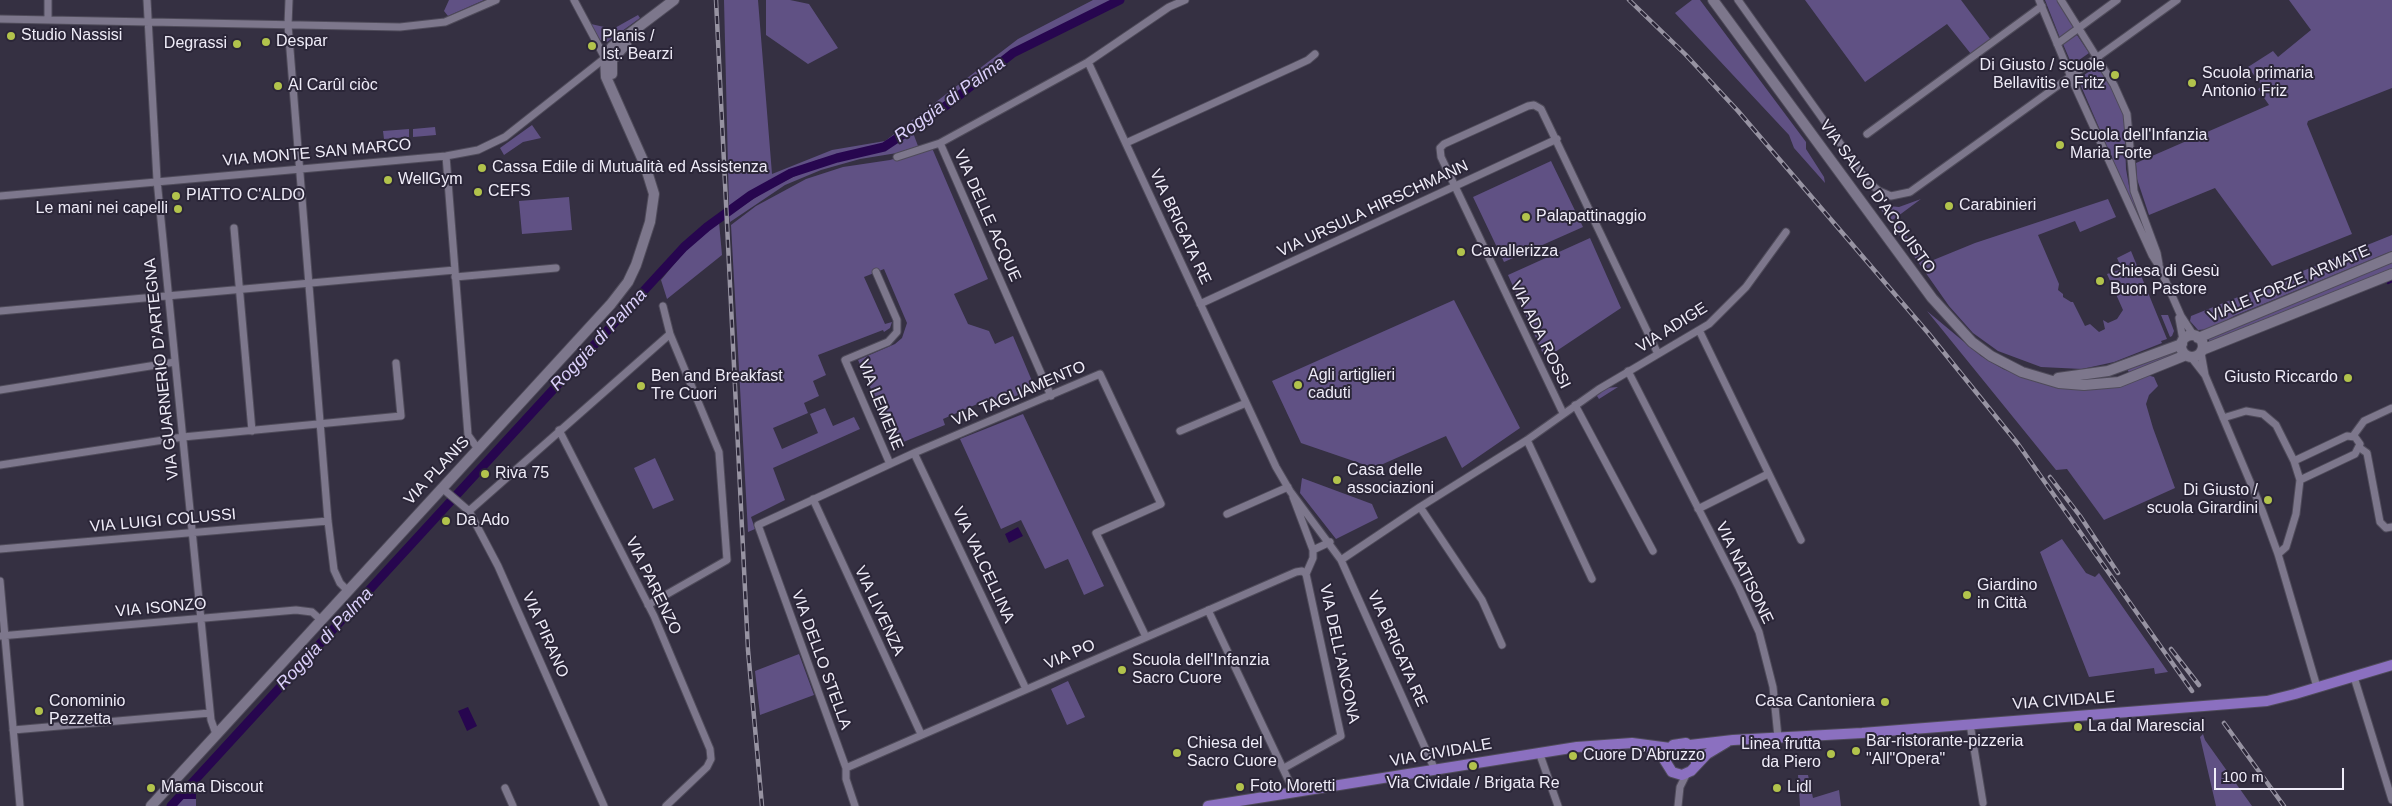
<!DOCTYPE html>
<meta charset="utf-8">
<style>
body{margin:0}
#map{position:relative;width:2392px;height:806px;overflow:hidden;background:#353042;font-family:Arial,sans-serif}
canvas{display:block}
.scale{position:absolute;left:2214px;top:768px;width:130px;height:22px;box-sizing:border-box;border:2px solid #efecf8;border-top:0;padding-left:6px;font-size:15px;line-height:18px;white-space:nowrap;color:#efecf8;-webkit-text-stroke:4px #2b2638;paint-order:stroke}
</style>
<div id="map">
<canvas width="2392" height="806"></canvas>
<div class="scale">100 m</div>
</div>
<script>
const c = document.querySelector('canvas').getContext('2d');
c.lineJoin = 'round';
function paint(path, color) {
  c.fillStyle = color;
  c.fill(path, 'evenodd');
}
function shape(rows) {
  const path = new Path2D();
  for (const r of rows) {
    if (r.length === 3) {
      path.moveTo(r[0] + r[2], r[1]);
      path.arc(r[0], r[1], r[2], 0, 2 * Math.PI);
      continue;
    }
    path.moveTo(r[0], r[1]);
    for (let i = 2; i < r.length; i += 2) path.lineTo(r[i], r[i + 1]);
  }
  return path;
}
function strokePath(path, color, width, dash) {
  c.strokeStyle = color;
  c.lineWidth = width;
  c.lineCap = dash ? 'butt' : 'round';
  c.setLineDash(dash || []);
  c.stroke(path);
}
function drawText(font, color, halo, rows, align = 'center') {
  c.font = font + ' Arial,sans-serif';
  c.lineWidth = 4;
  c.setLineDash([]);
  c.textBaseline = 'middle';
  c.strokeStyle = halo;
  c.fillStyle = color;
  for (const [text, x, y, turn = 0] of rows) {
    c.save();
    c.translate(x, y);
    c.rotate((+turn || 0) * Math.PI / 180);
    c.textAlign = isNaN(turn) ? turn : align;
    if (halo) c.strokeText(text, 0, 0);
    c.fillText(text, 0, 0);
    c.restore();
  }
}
paint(shape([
 [449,0,484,0,448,16,444,11],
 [724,0,758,0,772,174,832,150,885,141,1018,39,1093,0,1113,0,1015,50,969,86,885,145,817,160,778,177,729,208],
 [766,0,790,0,809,4,838,48,808,64,766,35],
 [1692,0,1700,0,1806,142,1806,149,1824,177,1825,183,1794,148,1789,135,1675,13],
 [1805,0,1961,0,1991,40,1971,54,1947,24,1865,82],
 [2045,0,2058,0,2074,27,2060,38],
 [2289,0,2392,0,2392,88,2308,121,2307,124,2352,234,2272,266,2215,188,2149,215,2137,179,2136,163,2269,105,2258,89,2262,86,2248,67,2273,51,2278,57,2311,30],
 [638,15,640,18,607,42,600,40,591,24,613,29],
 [2077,35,2089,53,2072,65,2063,44],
 [2099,65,2119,101,2124,115,2126,169,2129,186,2137,210,2135,211,2078,79],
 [532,125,541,138,523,142,504,155,500,148],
 [435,127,436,135,413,137,413,129],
 [409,129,409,137,384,139,383,131],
 [912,130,918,146,897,153,860,159,821,170,785,185,730,222,729,215,770,188,812,168,886,149],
 [932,148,988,279,954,294,968,324,989,331,995,344,1013,336,1035,388,994,405,991,398,943,419,945,425,896,445,858,360,895,344,902,338,907,323,884,269,864,277,885,324,892,322,890,328,884,332,883,330,818,355,826,375,813,381,819,396,804,403,808,413,773,428,782,449,818,433,810,414,825,408,833,426,854,417,860,429,773,468,785,500,751,517,755,529,748,532,731,225,756,206,806,179,843,167,890,160],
 [1551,161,1583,227,1504,262,1473,197],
 [569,197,572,230,522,234,519,201],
 [1921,199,1894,219,1926,263,1975,243,2108,199,2116,217,2080,232,2075,221,2038,235,2059,284,2058,290,2063,294,2063,297,2071,302,2073,302,2085,326,2090,324,2099,332,2105,329,2103,320,2108,323,2117,319,2123,310,2107,274,2122,269,2117,258,2131,251,2167,339,2161,341,2162,343,2114,362,2082,369,2041,367,1998,351,1973,333,1949,306,1878,205,1899,207],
 [719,222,722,255,667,299,661,280,686,250],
 [2392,235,2392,251,2234,316,2211,329,2198,330,2190,321,2191,316],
 [1590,238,1621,308,1549,356,1544,356,1508,275],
 [2392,261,2392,270,2210,344,2208,337],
 [1454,300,1520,428,1462,468,1446,436,1374,468,1301,443,1272,381],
 [1927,311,1981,356,2003,369,2040,383,2053,386,2147,375,2154,377,2158,386,2149,395,2146,404,2153,428,2175,488,2104,520,2067,469,2056,470],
 [2161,315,2168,315,2174,331,2172,336,2170,337],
 [2176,348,2179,354,2130,373,2128,371,2128,369],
 [1618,387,1599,399,1595,393,1605,388],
 [1023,414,1104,586,1084,595,1068,559,1045,569,1021,520,1001,529,960,439],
 [655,458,674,500,653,509,634,468],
 [1302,478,1372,504,1378,518,1336,539,1300,493],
 [2062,539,2086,573,2095,577,2099,573,2168,672,2155,674,2154,668,2089,677,2040,552],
 [799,654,814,695,760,715,755,671],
 [1068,681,1085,717,1067,725,1051,689],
 [2203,734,2205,740,2252,806,2216,806,2200,737],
 [1798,775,1808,775,1813,798,1839,790,1841,806,1800,806],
 [180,799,196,799,196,806,175,806]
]), '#605184');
paint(shape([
 [1018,527,1023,536,1009,543,1005,534],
 [468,707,477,726,467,731,458,711],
 [189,786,196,792,196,799,176,799]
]), '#27064f');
strokePath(shape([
 [2388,283,2392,281]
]), '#27064f', 2.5);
strokePath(shape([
 [171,806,684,247,707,227,751,195,791,173,837,158,884,147,947,105,1013,53,1120,0]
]), '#27064f', 9);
const street = shape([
 [147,0,157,180,211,720,216,734],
 [289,0,288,25,328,521,334,570,340,583,348,591],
 [1738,0,1867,181,1879,191,1891,196,1910,192,2177,0],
 [2039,0,2073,82,2152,255,2159,266,2181,316,2194,336],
 [2061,0,2114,85,2127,114,2134,191,2157,253,2159,264],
 [0,19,400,27,445,22,496,0],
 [48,20,48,0],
 [2057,44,2117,0],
 [1088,62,1276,467,1290,491,1341,560,1435,770],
 [1867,134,2042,6],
 [1126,143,1293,67,1308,60,1315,54],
 [446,156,468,435,478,449],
 [897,157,940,143],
 [0,196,446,156,478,150,505,137,605,58,574,0],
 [234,228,252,431],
 [876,272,897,320,897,332,888,342,845,360,890,464],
 [455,277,556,268],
 [1200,304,1557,139],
 [0,311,455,270],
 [2179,318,2183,340],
 [1699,330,1801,540],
 [2201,353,2205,375,2262,510,2278,554,2317,687],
 [2191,357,2205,375],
 [1628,371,1739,588,1759,632,1773,687,1778,737],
 [0,390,175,362],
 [1051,396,940,143,1088,62,1169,7,1185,0],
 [1575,405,1653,551],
 [1563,413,1441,157,1440,148,1444,144,1528,106,1534,105,1541,109,1658,354],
 [2223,418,2246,411,2263,414,2276,425,2294,461,2300,480,2296,514,2286,547,2278,554],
 [559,430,654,616,710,749,711,759,707,767,666,806],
 [1180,431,1246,403],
 [2353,436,2364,421,2392,408],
 [1527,440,1592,579],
 [2360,448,2367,453,2380,522,2386,528,2392,527],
 [914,453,1026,689],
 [2294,461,2347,436,2355,437,2360,444,2355,454,2300,480],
 [0,465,183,437,401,416,396,363],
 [442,488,469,511,498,566,604,806],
 [1293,497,1313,550,1313,558,1306,574],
 [813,499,921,734],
 [1420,507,1482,600,1502,645],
 [1698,509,1768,474],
 [469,511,670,334],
 [1227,514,1288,487],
 [0,549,328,521],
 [1313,550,1330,542],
 [1341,560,1420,507,1527,440,1599,389,1709,324,1746,287,1786,232],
 [0,581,20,806],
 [648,605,727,560,719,452,670,334,663,306],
 [1208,610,1294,792],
 [0,636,296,610,312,612,321,620],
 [2354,677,2392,800],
 [1970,724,1983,803],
 [13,730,210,713],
 [1539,752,1558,806],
 [846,768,1296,572,1302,571,1306,574],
 [1284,768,1341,736,1306,574],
 [505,788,513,806],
 [855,806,846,779,846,768,758,525,914,453,1100,374,1161,504,1096,533,1146,637],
 [1678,806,1680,787,1687,773]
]);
const secondary = shape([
 [1713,0,1932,298,1972,342,1991,356,2022,372,2059,383,2084,385,2119,382,2186,355],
 [612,74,612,60,626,44],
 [2192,346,11],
 [2198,338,2392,257],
 [2202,350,2392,274],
 [2058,378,2108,371,2182,344],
 [151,806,611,304,628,282,636,265,650,222,654,194,645,165,606,77,605,58,612,47,674,0]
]);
const primary = shape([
 [1690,745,1733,740,1862,733,2267,701,2295,694,2392,665],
 [1648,747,1662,756,1672,772,1682,775,1691,771,1707,754,1727,742],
 [1667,753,1673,745,1686,743,1696,752,1696,764],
 [1208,806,1577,747,1632,743,1670,748]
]);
strokePath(street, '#4f4b5a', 9);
strokePath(secondary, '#4f4b5a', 12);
strokePath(primary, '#4f4b5a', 12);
strokePath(street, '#7d778c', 7);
strokePath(secondary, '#7d778c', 10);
strokePath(primary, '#8b70c0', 10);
const rail = shape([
 [716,0,748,650,762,806],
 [1629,0,1685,54,1738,111,1929,334,2018,444,2192,691],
 [2050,477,2080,516,2118,573],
 [2171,649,2199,685],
 [2224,723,2284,806]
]);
strokePath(rail, '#9793a2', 4.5);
strokePath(rail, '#2b2638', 2.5, [8]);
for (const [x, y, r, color] of [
 [11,36,5,"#b2c34c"],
 [266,42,5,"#b2c34c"],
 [237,44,5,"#b2c34c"],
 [592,46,5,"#b2c34c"],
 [2115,75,5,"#b2c34c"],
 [2192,83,5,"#b2c34c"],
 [278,86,5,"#b2c34c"],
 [2060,145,5,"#b2c34c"],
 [482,168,5,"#b2c34c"],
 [388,180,5,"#b2c34c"],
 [478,192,5,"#b2c34c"],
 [176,196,5,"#b2c34c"],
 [1949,206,5,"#b2c34c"],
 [178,209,5,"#b2c34c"],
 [1526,217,5,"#b2c34c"],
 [1461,252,5,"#b2c34c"],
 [2100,281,5,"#b2c34c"],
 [2348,378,5,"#b2c34c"],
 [1298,385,5,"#b2c34c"],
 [641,386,5,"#b2c34c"],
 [485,474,5,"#b2c34c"],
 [1337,480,5,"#b2c34c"],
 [2268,500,5,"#b2c34c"],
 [446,521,5,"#b2c34c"],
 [1967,595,5,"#b2c34c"],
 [1122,670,5,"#b2c34c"],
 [1885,702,5,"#b2c34c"],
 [39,711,5,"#b2c34c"],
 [2078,727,5,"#b2c34c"],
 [1856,751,5,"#b2c34c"],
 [1177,753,5,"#b2c34c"],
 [1831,754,5,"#b2c34c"],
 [1573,756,5,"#b2c34c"],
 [1473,766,5,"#b2c34c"],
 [1240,787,5,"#b2c34c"],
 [151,788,5,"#b2c34c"],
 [1777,788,5,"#b2c34c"]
]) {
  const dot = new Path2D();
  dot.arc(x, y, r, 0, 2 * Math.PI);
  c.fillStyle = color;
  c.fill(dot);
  strokePath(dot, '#2b2638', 2);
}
drawText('16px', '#efecf8', '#2b2638', [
 ["Studio Nassisi",21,36],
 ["Planis /",602,37],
 ["Ist. Bearzi",602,55],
 ["Despar",276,42],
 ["Degrassi",227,44,"right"],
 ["Di Giusto / scuole",2105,66,"right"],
 ["Bellavitis e Fritz",2105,84,"right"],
 ["Scuola primaria",2202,74],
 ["Antonio Friz",2202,92],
 ["Al Carûl ciòc",288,86],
 ["Scuola dell'Infanzia",2070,136],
 ["Maria Forte",2070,154],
 ["Cassa Edile di Mutualità ed Assistenza",492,168],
 ["WellGym",398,180],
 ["CEFS",488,192],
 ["PIATTO C'ALDO",186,196],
 ["Carabinieri",1959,206],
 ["Le mani nei capelli",168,209,"right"],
 ["Palapattinaggio",1536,217],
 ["Cavallerizza",1471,252],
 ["Chiesa di Gesù",2110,272],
 ["Buon Pastore",2110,290],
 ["Agli artiglieri",1308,376],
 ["caduti",1308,394],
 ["Ben and Breakfast",651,377],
 ["Tre Cuori",651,395],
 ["Giusto Riccardo",2338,378,"right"],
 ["Casa delle",1347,471],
 ["associazioni",1347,489],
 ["Riva 75",495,474],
 ["Di Giusto /",2258,491,"right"],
 ["scuola Girardini",2258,509,"right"],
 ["Da Ado",456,521],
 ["Giardino",1977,586],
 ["in Città",1977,604],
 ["Scuola dell'Infanzia",1132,661],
 ["Sacro Cuore",1132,679],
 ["Conominio",49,702],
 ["Pezzetta",49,720],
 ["Casa Cantoniera",1875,702,"right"],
 ["La dal Marescial",2088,727],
 ["Bar-ristorante-pizzeria",1866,742],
 ["\"All\"Opera\"",1866,760],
 ["Chiesa del",1187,744],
 ["Sacro Cuore",1187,762],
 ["Linea frutta",1821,745,"right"],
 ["da Piero",1821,763,"right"],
 ["Cuore D’Abruzzo",1583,756],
 ["Via Cividale / Brigata Re",1473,784,"center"],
 ["Foto Moretti",1250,787],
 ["Mama Discout",161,788],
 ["Lidl",1787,788]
], 'left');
drawText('16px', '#efecf8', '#2b2638', [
 ["VIA MONTE SAN MARCO",317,153,-5],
 ["VIA SALVO D'ACQUISTO",1877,197,54],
 ["VIA URSULA HIRSCHMANN",1373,209,-25],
 ["VIA DELLE ACQUE",987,216,66],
 ["VIA BRIGATA RE",1180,227,65],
 ["VIALE FORZE ARMATE",2289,284,-23],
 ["VIA ADIGE",1672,328,-32],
 ["VIA ADA ROSSI",1540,335,64],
 ["VIA GUARNERIO D'ARTEGNA",162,369,-96],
 ["VIA TAGLIAMENTO",1019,394,-23],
 ["VIA LEMENE",880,405,68],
 ["VIA PLANIS",437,471,-47],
 ["VIA LUIGI COLUSSI",163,521,-5],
 ["VIA VALCELLINA",983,565,65],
 ["VIA NATISONE",1744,573,64],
 ["VIA PARENZO",653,586,64],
 ["VIA ISONZO",161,608,-5],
 ["VIA LIVENZA",879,611,65],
 ["VIA PIRANO",545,635,66],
 ["VIA BRIGATA RE",1397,649,66],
 ["VIA DELL'ANCONA",1339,654,78],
 ["VIA PO",1070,655,-23],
 ["VIA DELLO STELLA",821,660,70],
 ["VIA CIVIDALE",2064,701,-4],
 ["VIA CIVIDALE",1441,753,-10]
]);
drawText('italic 18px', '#dbd0fb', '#2b2638', [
 ["Roggia di Palma",950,100,-36],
 ["Roggia di Palma",599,340,-47],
 ["Roggia di Palma",325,639,-47]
]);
</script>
